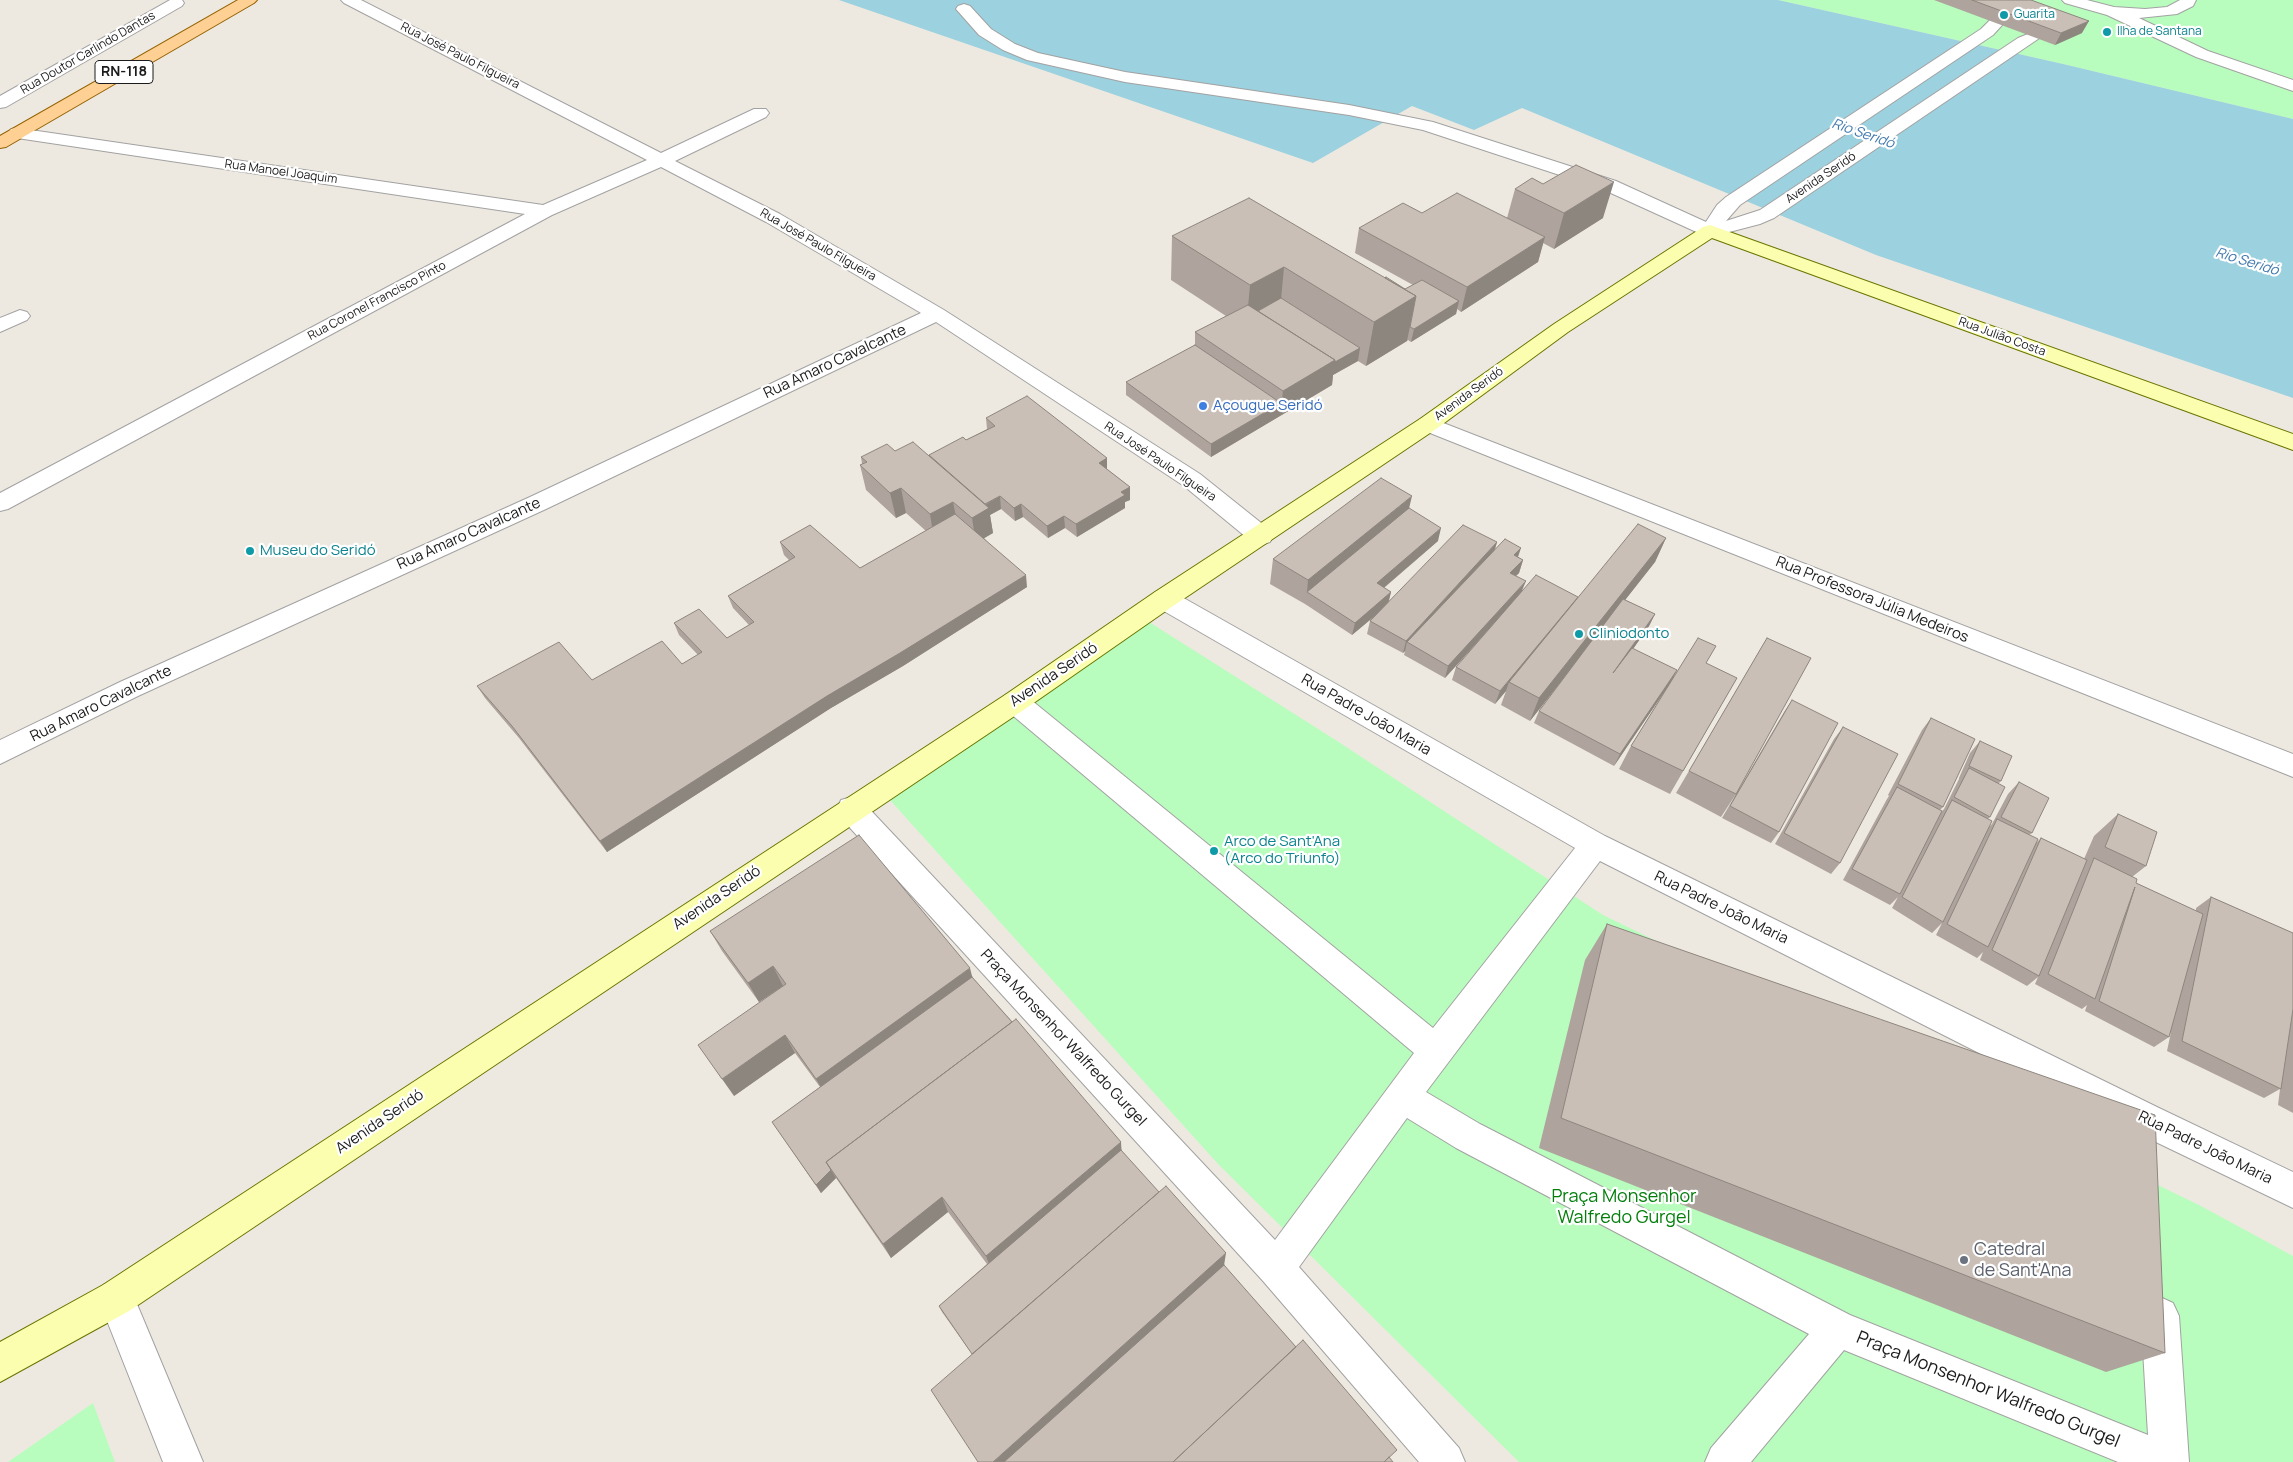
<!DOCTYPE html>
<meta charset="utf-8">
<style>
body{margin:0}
canvas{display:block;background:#eee9e0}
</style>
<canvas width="2293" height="1462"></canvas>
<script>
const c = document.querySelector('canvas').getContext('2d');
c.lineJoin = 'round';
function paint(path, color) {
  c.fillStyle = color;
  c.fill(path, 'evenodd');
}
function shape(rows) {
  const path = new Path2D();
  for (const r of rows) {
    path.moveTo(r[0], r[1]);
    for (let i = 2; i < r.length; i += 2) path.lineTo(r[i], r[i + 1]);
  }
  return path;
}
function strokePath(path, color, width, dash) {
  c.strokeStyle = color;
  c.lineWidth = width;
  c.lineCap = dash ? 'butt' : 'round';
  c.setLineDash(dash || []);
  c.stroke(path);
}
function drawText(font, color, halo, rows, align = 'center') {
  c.font = font + ' Manrope,sans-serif';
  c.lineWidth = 4.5;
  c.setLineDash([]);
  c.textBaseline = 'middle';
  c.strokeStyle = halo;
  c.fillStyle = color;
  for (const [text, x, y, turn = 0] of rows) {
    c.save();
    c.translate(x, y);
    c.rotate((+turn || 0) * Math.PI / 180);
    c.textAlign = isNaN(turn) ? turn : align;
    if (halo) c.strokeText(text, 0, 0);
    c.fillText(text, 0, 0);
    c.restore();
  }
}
paint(shape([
 [1778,0,2293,0,2293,119,2063,64],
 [1146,620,1334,739,1603,915,2201,1206,2293,1256,2293,1462,1519,1462,1219,1165,890,800],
 [93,1403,115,1462,8,1462]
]), '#b8fdbd');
paint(shape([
 [839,0,1778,0,2063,64,2293,119,2293,398,1876,255,1522,108,1474,130,1412,106,1313,163]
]), '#9cd1df');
const lane = shape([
 [2062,0,2087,0,2114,7,2145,9,2167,7,2180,0,2196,0,2193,6,2177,14,2139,18,2208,51,2293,80,2293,91,2196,57,2107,15,2065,3,2062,0],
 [1996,18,2002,20,2004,23,1993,35,1740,205,1726,221,1760,210,2018,38,2033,32,2039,34,2041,37,1774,218,1760,224,1710,237,1703,235,1700,231,1717,205,1726,197,1981,29,1990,20,1996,18]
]);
const street = shape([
 [170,0,182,0,184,3,182,6,6,107,0,108,0,96,170,0],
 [341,0,361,0,661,153,754,109,766,109,769,113,766,117,675,161,780,214,944,310,1200,474,1270,530,1273,536,1270,542,1261,545,1252,542,1184,486,936,322,546,509,138,696,0,764,0,740,120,682,530,497,921,313,766,222,661,167,552,215,8,509,0,511,0,493,525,214,17,138,11,137,8,133,11,129,17,128,543,205,647,160,344,3,341,0],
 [964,4,970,6,991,29,1015,44,1038,53,1125,72,1349,105,1433,122,1616,181,1717,227,1720,231,1717,235,1710,237,1703,235,1602,189,1423,130,1349,115,1125,82,1027,60,1003,50,979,35,956,9,958,6,964,4],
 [20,310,27,312,30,316,27,320,0,332,0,318,20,310],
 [1428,417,2293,754,2293,777,1420,429,1417,424,1420,419,1428,417],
 [1164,590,1173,592,1605,836,2159,1108,2293,1172,2293,1208,2135,1132,1600,861,1426,1092,1480,1124,1850,1315,2148,1435,2141,1316,2147,1303,2160,1297,2173,1303,2179,1316,2189,1462,2118,1462,1844,1350,1751,1462,1705,1462,1711,1448,1809,1334,1456,1148,1407,1118,1299,1267,1459,1448,1465,1462,1419,1462,1263,1281,841,818,837,809,841,800,851,797,861,800,1275,1240,1414,1053,1005,709,1001,702,1005,695,1015,691,1025,695,1433,1028,1575,848,1155,606,1151,599,1155,592,1164,590],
 [116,1280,129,1285,203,1462,163,1462,98,1298,103,1285,116,1280]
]);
const secondary = shape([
 [1710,225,2293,434,2293,450,1712,238,1568,332,1436,429,1173,606,1025,709,129,1311,0,1382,0,1342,103,1285,1005,695,1155,592,1420,419,1554,324,1703,227,1710,225]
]);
const primary = shape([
 [238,0,257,0,254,3,6,147,0,148,0,136,238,0]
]);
strokePath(lane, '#a2a2a2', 2);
strokePath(street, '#a2a2a2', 2);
strokePath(secondary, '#697500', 2);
strokePath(primary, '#936100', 2);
paint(lane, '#fff');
paint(street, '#fff');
paint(secondary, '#fafeae');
paint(primary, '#ffd094');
paint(shape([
 [1934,0,2031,0,2082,33,2055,45],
 [1515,189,1603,218,1554,249,1543,243,1538,262,1461,312,1457,309,1456,314,1411,342,1408,340,1407,341,1366,366,1358,361,1333,375,1332,385,1211,457,1126,395,1126,382,1195,345,1195,332,1226,316,1171,280,1172,236,1385,278,1405,289,1413,285,1355,253,1359,228,1422,213,1507,218],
 [986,418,1107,458,1107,469,1130,487,1130,500,1125,502,1125,508,1077,537,1065,528,1048,538,1023,517,1015,521,1001,509,990,515,993,533,984,538,1027,587,903,666,831,708,607,852,519,738,485,698,477,686,592,680,682,664,698,655,679,635,674,623,727,638,749,625,733,608,728,596,789,560,784,555,780,542,860,568,926,531,906,513,896,518,866,490,860,465,862,464,861,457,895,451,929,455,966,440,987,429],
 [1409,508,1438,541,1384,588,1391,592,1388,602,1497,542,1495,550,1518,557,1523,560,1519,573,1516,576,1522,591,1577,599,1666,538,1655,562,1625,600,1655,614,1649,626,1633,649,1677,670,1673,678,1706,664,1737,678,1670,794,1619,769,1631,746,1667,688,1614,766,1534,723,1539,711,1559,684,1530,721,1501,705,1506,691,1495,704,1452,680,1456,667,1488,631,1445,678,1404,655,1405,651,1403,653,1367,634,1370,621,1378,613,1352,635,1305,604,1270,584,1273,559],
 [1767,638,1736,794,1721,817,1676,793],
 [1792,700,1779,832,1771,843,1722,818,1784,712],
 [1931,718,1943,807,1940,810,1942,811,1944,809,1959,779,1959,778,1970,753,1980,741,2001,781,1999,783,1990,817,1988,819,1989,827,1992,824,2008,794,2019,782,2032,833,2029,835,2036,843,2041,838,2084,859,2094,836,2118,814,2146,866,2132,877,2136,883,2196,911,2196,908,2211,897,2293,933,2293,1113,2278,1105,2280,1089,2264,1098,2167,1051,2171,1032,2169,1037,2154,1047,2085,1011,2087,1005,2082,1009,2035,984,2038,977,2027,986,1980,960,1983,952,1977,958,1936,935,1942,923,1932,933,1892,908,1898,897,1890,905,1843,880,1887,799,1889,796,1888,795,1922,730],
 [1843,727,1840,863,1831,874,1775,844,1834,739],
 [1607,924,2165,1353,2106,1372,1539,1148,1585,960],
 [710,931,972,977,1121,1142,1121,1150,1296,1347,1397,1450,972,1354,942,1312,939,1306,987,1264,948,1212,891,1258,836,1178,821,1193,772,1122,820,1087,795,1053,734,1096,783,986,759,1002,722,951]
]), '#aea49d');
paint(shape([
 [2089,21,2082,33,2055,45,2061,33],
 [1614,182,1603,218,1554,249,1564,213],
 [1545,237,1538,262,1461,312,1467,287],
 [1284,267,1280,311,1246,330,1250,285],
 [1416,296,1407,341,1366,366,1374,322],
 [1459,301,1456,314,1411,342,1414,329],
 [1360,348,1358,361,1333,375,1332,385,1280,416,1283,391,1335,360],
 [1281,403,1280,416,1211,457,1211,444],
 [1107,458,1107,470,1099,463],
 [1130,487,1130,500,1125,502,1125,508,1077,537,1076,524,1121,492],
 [901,488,906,513,896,518,890,493],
 [1000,496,1001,509,990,515,993,533,976,543,972,518,985,505],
 [1412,496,1406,521,1307,592,1308,580],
 [953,502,958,526,934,539,930,514],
 [1021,504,1023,517,1015,521,1014,508],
 [1064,516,1065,528,1048,538,1047,526],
 [1441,528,1438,541,1374,596,1377,583],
 [1666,538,1655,562,1530,721,1539,698],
 [1497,542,1493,555,1407,642,1405,651,1403,653,1406,641],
 [1521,548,1517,560,1514,555],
 [1523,560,1519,573,1506,585,1510,573],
 [1026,575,1027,587,903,666,831,708,607,852,600,841,827,696],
 [1526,581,1521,593,1445,678,1448,666],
 [1391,592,1388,605,1352,635,1355,623],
 [1578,597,1573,609,1509,682,1506,691,1495,704,1500,691],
 [1655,614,1649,626,1608,685,1613,673],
 [1677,670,1671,682,1614,766,1620,754],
 [773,966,783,986,759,1002,748,983],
 [970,968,975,988,826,1096,816,1079],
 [785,1035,795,1053,734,1096,722,1079],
 [1121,1142,1122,1158,991,1269,986,1256],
 [831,1170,836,1178,821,1193,816,1185],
 [942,1197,948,1212,891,1258,883,1244],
 [1226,1253,1223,1272,1012,1462,993,1462]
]), '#8d867f');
const building = shape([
 [1972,0,2031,0,2089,21,2061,33,1972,0],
 [1576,165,1614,182,1564,213,1515,189,1532,178,1543,184,1576,165],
 [1457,193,1545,237,1467,287,1359,228,1403,203,1422,213,1457,193],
 [1249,198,1416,296,1374,322,1284,267,1250,285,1172,236,1249,198],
 [1386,277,1405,289,1422,280,1459,301,1414,329,1410,327,1416,296,1385,278,1386,277],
 [1281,298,1360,348,1335,362,1335,360,1258,311,1281,298],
 [1248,305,1335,360,1283,391,1195,332,1248,305],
 [1195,345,1281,403,1211,444,1126,382,1195,345],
 [1027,396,1107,458,1099,463,1130,487,1121,492,1125,495,1076,524,1064,516,1047,526,1021,504,1014,508,1000,496,985,504,929,455,963,437,966,440,995,426,986,418,1027,396],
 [913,442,989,508,972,518,953,502,930,514,901,488,890,493,860,465,867,462,861,457,887,444,895,451,913,442],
 [1381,478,1412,496,1308,580,1273,559,1381,478],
 [1409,508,1441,528,1377,583,1391,592,1355,623,1307,592,1409,508],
 [955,514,1026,575,900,653,827,696,600,841,512,726,477,686,559,642,592,680,662,641,682,664,702,652,674,623,699,609,727,638,754,622,728,596,795,557,780,542,810,525,860,568,955,514],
 [1638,524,1666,538,1539,698,1509,682,1638,524],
 [1463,525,1497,542,1406,641,1370,621,1463,525],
 [1505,539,1521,548,1514,555,1523,560,1510,573,1526,581,1448,666,1407,642,1505,539],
 [1536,575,1578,597,1500,691,1456,667,1536,575],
 [1623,599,1655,614,1613,673,1632,648,1677,670,1620,754,1539,711,1623,599],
 [1698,638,1716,646,1706,663,1737,678,1683,771,1631,746,1698,638],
 [1767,638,1811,658,1736,794,1689,771,1767,638],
 [1792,700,1838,723,1779,832,1730,806,1792,700],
 [1931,718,1975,739,1943,807,1898,784,1931,718],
 [1843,727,1898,754,1840,863,1784,833,1843,727],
 [1980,741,2012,756,2001,781,1969,766,1980,741],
 [1969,768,2005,787,1990,817,1954,797,1969,768],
 [2019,782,2049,798,2032,833,2001,817,2019,782],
 [1897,787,1942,811,1900,894,1852,869,1897,787],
 [1952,800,1992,821,1943,922,1902,897,1952,800],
 [2118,814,2157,832,2146,866,2105,847,2118,814],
 [1997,819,2038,839,1988,947,1947,924,1997,819],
 [859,835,970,968,816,1079,785,1035,722,1079,698,1045,786,984,773,966,748,983,710,931,859,835],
 [2041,838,2087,860,2039,976,1992,950,2041,838],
 [2094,858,2137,879,2136,883,2203,914,2169,1037,2099,1001,2135,887,2095,999,2048,974,2094,858],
 [2211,897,2293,933,2293,1009,2281,1089,2182,1041,2211,897],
 [1607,924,2155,1115,2165,1353,1561,1118,1607,924],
 [972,977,1012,1022,826,1162,831,1170,816,1185,772,1122,972,977],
 [1016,1019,1121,1142,986,1256,942,1197,883,1244,826,1162,1016,1019],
 [1121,1150,1159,1192,972,1354,939,1306,1121,1150],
 [1166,1186,1226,1253,993,1462,978,1462,931,1390,1166,1186],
 [1224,1265,1296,1347,1173,1462,1004,1462,1224,1265],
 [1303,1340,1397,1450,1384,1462,1173,1462,1303,1340],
 [1389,1457,1393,1462,1384,1462,1389,1457]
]);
paint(building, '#cabfb6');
strokePath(building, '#8d867f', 1);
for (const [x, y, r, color] of [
 [2004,15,5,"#0f9aa8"],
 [2107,32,5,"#0f9aa8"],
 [1203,406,5,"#3f7fe0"],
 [250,551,5,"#0f9aa8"],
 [1579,634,5,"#0f9aa8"],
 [1214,851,5,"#0f9aa8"],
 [1964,1260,5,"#6b7280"]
]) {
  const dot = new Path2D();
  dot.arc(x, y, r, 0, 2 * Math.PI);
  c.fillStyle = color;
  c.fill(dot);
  strokePath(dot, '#fff', 2);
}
drawText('12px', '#0d838f', '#fff', [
 ["Guarita",2014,15],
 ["Ilha de Santana",2117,32]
], 'left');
drawText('12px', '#1b1b1b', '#fff', [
 ["Rua Doutor Carlindo Dantas",88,53,-30],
 ["Rua José Paulo Filgueira",460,56,27],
 ["Rua Manoel Joaquim",281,172,8],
 ["Avenida Seridó",1821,178,-34],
 ["Rua José Paulo Filgueira",818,245,30],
 ["Rua Coronel Francisco Pinto",377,301,-28],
 ["Rua Julião Costa",2002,337,20],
 ["Avenida Seridó",1469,394,-36],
 ["Rua José Paulo Filgueira",1160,462,34]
]);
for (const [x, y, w] of [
 [124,72,58]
]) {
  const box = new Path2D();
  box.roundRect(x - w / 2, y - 11.5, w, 23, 4);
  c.fillStyle = '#fff';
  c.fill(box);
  strokePath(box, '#1b1b1b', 1);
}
drawText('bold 14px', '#1b1b1b', null, [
 ["RN-118",124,72]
]);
drawText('italic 14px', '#427ab0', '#fff', [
 ["Rio Seridó",1863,134,19],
 ["Rio Seridó",2247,262,17]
]);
drawText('15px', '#1b1b1b', '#fff', [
 ["Rua Amaro Cavalcante",835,362,-25],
 ["Rua Amaro Cavalcante",469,534,-24],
 ["Rua Professora Júlia Medeiros",1872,600,22],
 ["Avenida Seridó",1054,675,-34],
 ["Rua Amaro Cavalcante",101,704,-26],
 ["Rua Padre João Maria",1366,715,30],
 ["Avenida Seridó",717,898,-34],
 ["Rua Padre João Maria",1721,908,26],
 ["Praça Monsenhor Walfredo Gurgel",1063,1038,47],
 ["Avenida Seridó",380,1122,-34],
 ["Rua Padre João Maria",2205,1148,26]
]);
drawText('15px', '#366cbe', '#fff', [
 ["Açougue Seridó",1213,406]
], 'left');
drawText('15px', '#0d838f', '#fff', [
 ["Museu do Seridó",260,551],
 ["Cliniodonto",1589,634],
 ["Arco de Sant'Ana",1224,842],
 ["(Arco do Triunfo)",1224,859]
], 'left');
drawText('18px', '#047f0d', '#fff', [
 ["Praça Monsenhor",1624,1197],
 ["Walfredo Gurgel",1624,1218]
]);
drawText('18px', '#5b616d', '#fff', [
 ["Catedral",1974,1250],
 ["de Sant'Ana",1974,1271]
], 'left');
drawText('18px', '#1b1b1b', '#fff', [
 ["Praça Monsenhor Walfredo Gurgel",1988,1390,22]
]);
</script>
